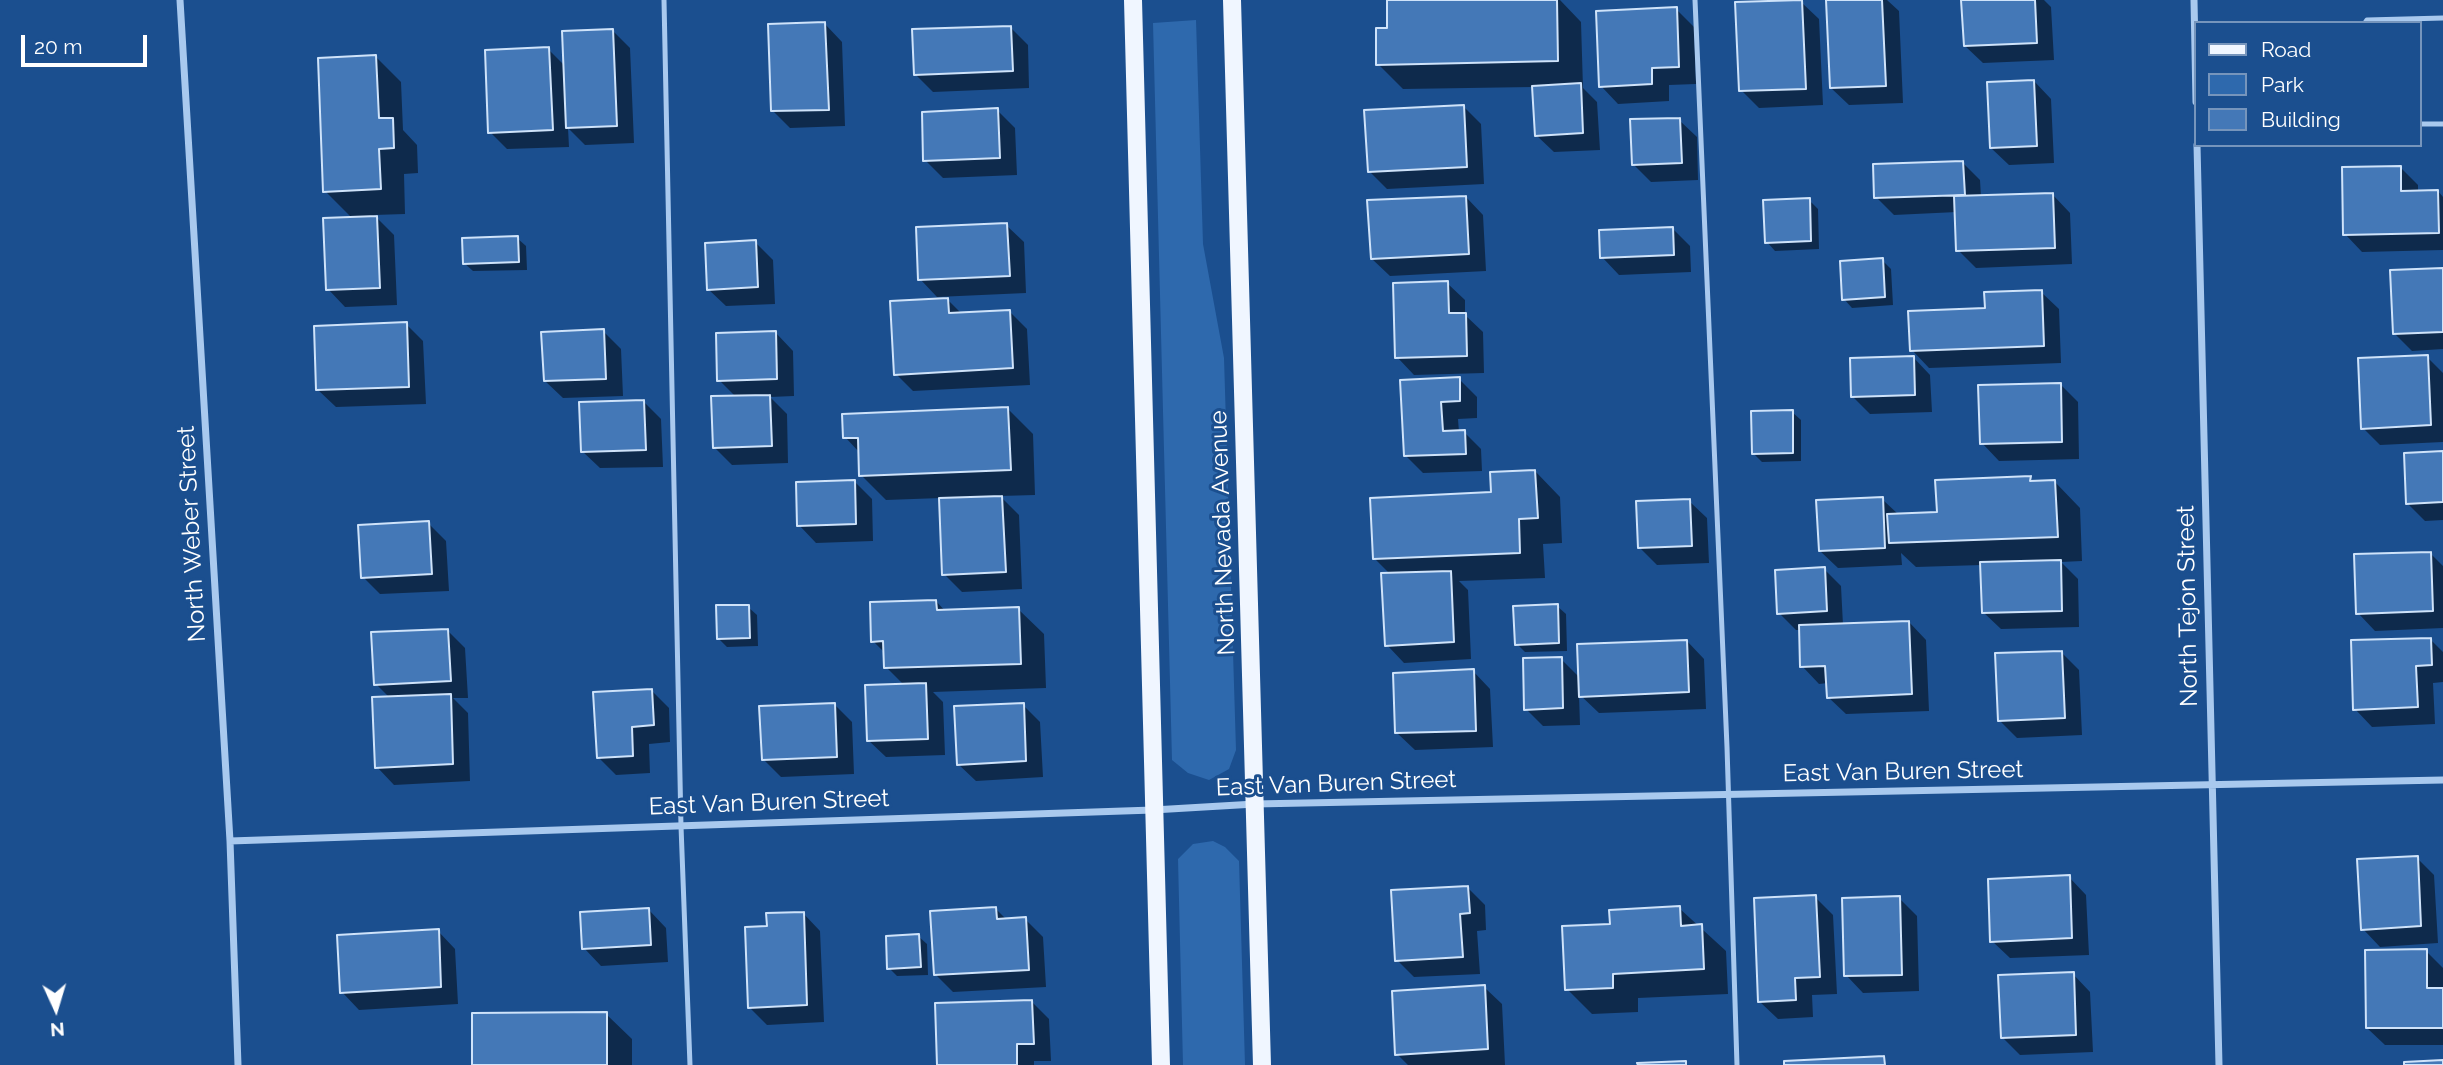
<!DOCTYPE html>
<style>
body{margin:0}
#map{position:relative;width:2443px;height:1065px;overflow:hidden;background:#1b4f8f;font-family:Raleway,sans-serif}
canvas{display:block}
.legend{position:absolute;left:2194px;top:21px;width:228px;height:126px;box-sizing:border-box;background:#1b4f8f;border:2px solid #7695bc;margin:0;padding:9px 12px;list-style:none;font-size:21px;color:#fff}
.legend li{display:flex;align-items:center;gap:14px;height:35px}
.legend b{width:35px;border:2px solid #7695bc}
.north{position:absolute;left:21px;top:974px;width:70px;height:70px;-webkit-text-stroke:5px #1b4f8f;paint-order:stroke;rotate:176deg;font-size:19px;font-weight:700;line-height:28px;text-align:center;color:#fff}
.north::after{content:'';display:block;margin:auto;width:24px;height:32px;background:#fff;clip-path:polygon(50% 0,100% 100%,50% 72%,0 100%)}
.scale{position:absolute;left:21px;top:35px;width:126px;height:32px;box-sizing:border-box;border:4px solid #fff;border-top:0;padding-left:9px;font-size:21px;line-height:24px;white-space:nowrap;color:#fff;-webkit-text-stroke:5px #1b4f8f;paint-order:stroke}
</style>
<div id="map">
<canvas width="2443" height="1065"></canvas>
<ul class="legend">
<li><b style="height:9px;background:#f0f6ff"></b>Road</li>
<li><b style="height:19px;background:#2e69ad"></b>Park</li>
<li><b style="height:19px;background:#4478b7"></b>Building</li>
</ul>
<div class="north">N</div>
<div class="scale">20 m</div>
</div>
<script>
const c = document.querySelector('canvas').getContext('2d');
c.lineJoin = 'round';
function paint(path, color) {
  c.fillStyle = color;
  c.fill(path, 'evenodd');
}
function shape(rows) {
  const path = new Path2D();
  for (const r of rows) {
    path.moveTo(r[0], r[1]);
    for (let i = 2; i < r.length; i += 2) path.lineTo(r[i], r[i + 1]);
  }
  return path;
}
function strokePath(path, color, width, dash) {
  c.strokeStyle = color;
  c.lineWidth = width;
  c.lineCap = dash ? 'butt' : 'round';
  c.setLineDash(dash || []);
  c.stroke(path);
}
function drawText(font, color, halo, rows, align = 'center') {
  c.font = font + ' Raleway,sans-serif';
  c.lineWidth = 6;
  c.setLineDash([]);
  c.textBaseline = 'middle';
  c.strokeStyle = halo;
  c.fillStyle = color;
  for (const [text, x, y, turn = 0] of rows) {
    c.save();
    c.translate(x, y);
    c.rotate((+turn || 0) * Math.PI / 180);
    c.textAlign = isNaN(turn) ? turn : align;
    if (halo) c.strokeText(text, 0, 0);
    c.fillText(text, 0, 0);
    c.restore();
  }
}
paint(shape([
 [1196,20,1203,244,1224,358,1236,750,1229,769,1209,780,1188,773,1172,760,1153,23],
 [1213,841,1225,847,1239,861,1245,1065,1183,1065,1178,859,1193,844]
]), '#2e69ad');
paint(shape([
 [1389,0,1560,0,1581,22,1583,88,1597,102,1600,150,1554,152,1536,135,1533,87,1403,89,1378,64,1389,30],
 [1828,0,1887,0,1899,11,1903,103,1849,105,1831,88],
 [1963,0,2044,0,2051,7,2054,60,1983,63,1965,46],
 [1801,2,1819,19,1823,105,1759,108,1741,90],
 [1676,9,1694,27,1696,84,1669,85,1669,101,1618,104,1601,86],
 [825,24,842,42,845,126,790,128,773,111],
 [1010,27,1028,45,1029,88,933,92,916,75],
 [612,30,630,48,634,143,585,145,568,128,569,147,507,149,490,132,548,49,565,66],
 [376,57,401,82,403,130,417,145,418,173,404,174,405,214,374,215,394,235,397,305,345,307,328,289,352,218,325,191],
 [2034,81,2051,99,2054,163,2009,165,1991,148],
 [1463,106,1481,124,1484,184,1387,189,1369,171],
 [997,110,1015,128,1017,175,943,178,925,160],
 [1679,120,1697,137,1698,180,1651,182,1633,164],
 [1963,163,1980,180,1981,197,2053,195,2070,213,2072,264,1976,268,1958,250,1957,212,1894,215,1876,197],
 [2400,167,2418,185,2418,192,2438,191,2443,197,2443,250,2362,252,2345,234],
 [1466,197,1483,215,1486,271,1390,276,1372,259],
 [1809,200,1818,209,1819,249,1775,251,1767,242],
 [1006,225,1024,242,1026,293,937,297,920,279],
 [1673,229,1690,246,1691,272,1619,275,1602,257],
 [517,238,526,246,527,270,473,271,464,263],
 [755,242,773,260,775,304,726,306,708,289],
 [1882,260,1891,269,1893,305,1852,308,1844,299],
 [2443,269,2443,349,2412,351,2394,333],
 [1447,283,1465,300,1465,315,1483,332,1484,373,1414,375,1397,357],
 [2041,292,2059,309,2061,363,1929,368,1912,350],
 [948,300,962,314,1010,312,1027,329,1030,385,913,391,896,374],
 [406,324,423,341,426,404,336,407,318,390],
 [603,331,621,349,623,396,563,398,545,381],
 [776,333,793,351,794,396,770,397,787,414,788,463,732,465,714,447,736,397,719,380],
 [1913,357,1930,375,1932,412,1870,414,1853,397],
 [2427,357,2443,373,2443,442,2380,445,2363,428],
 [1459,379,1477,397,1477,418,1458,419,1459,432,1464,432,1481,449,1482,471,1423,473,1405,455,1402,382],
 [2060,384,2078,402,2079,459,1999,461,1982,443],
 [644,402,661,419,663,467,600,468,582,451],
 [1008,409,1033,434,1035,495,1000,496,1019,515,1022,589,962,592,944,574,941,498,886,500,861,475,860,453,845,437],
 [1792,412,1801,420,1801,461,1762,462,1753,453],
 [2443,452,2443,520,2425,521,2407,503],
 [1535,471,1560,497,1562,543,1543,544,1545,578,1459,581,1468,590,1471,659,1404,663,1387,645,1391,575,1374,558],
 [2030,478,2035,483,2055,482,2080,508,2082,561,2061,562,2078,579,2079,627,2001,629,1983,612,1982,565,1916,567,1901,553,1902,565,1838,568,1820,551,1882,499,1899,515,1938,514],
 [854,481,872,499,873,541,816,543,799,525],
 [1689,501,1707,518,1709,563,1657,565,1640,548],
 [428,523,446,541,449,591,380,594,363,577],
 [2430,553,2443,566,2443,628,2375,631,2358,613],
 [1824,569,1841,586,1843,625,1909,622,1926,640,1929,711,1846,714,1828,697,1828,683,1819,684,1802,666,1801,630,1796,630,1779,613],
 [936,601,946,612,1018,609,1044,634,1046,688,933,692,943,702,945,755,886,757,868,740,904,685,886,667,885,653,873,641],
 [1557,606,1566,614,1567,651,1525,652,1517,644],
 [748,607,757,615,758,646,727,647,718,638],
 [448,631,465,648,468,698,453,698,468,713,470,781,394,785,377,767,390,698,376,684],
 [2430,639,2443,652,2443,682,2433,683,2435,724,2372,727,2355,709],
 [1687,641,1704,659,1706,709,1599,713,1579,694,1580,725,1543,726,1526,709,1561,659,1580,678],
 [2062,653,2079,670,2082,735,2017,738,1999,720],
 [1473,671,1490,689,1493,747,1415,750,1397,733],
 [651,690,669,708,670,742,649,744,650,773,616,775,598,757],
 [834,704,852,722,854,774,781,777,763,759],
 [1023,705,1040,722,1043,777,976,781,958,764],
 [2417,858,2434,875,2438,943,2380,947,2363,929],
 [2069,877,2086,895,2089,955,2010,958,1992,941],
 [1467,887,1485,905,1486,930,1477,931,1480,974,1414,977,1397,960],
 [1815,897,1833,915,1837,994,1812,995,1813,1017,1778,1019,1760,1002],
 [1899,898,1917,916,1919,991,1863,993,1846,975],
 [1679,908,1726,951,1728,994,1638,998,1638,1012,1592,1014,1567,989,1611,925],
 [996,909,1007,920,1025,919,1043,937,1046,987,953,992,936,975],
 [649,910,666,928,668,962,601,966,584,948],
 [803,913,820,931,824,1022,767,1025,749,1007,768,928],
 [438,931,455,949,458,1004,359,1010,342,992],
 [918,936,927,944,928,975,897,976,889,968],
 [2426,951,2443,968,2443,1045,2385,1045,2367,1028],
 [2073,974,2090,992,2093,1052,2020,1055,2003,1038],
 [1484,987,1502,1004,1505,1065,1408,1065,1397,1054],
 [1032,1002,1049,1019,1051,1061,1034,1061,1034,1065,939,1065],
 [606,1014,632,1039,632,1065,474,1065]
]), '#0007');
const building = shape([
 [1387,0,1557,0,1558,61,1376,65,1376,28,1387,28,1387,0],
 [1802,0,1806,89,1739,91,1735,2,1802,0],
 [1826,0,1882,0,1886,86,1830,88,1826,0],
 [1961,0,2035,0,2037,43,1964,46,1961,0],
 [1677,7,1679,67,1652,68,1652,84,1599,87,1596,11,1677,7],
 [825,22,829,110,771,111,768,24,825,22],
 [1011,26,1013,71,914,75,912,29,1011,26],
 [613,29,617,126,566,128,562,31,613,29],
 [549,47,553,130,488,133,485,50,549,47],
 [376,55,379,118,393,118,394,148,379,149,381,189,323,192,318,58,376,55],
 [2034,80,2037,146,1990,148,1987,82,2034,80],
 [1581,83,1583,133,1535,136,1532,86,1581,83],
 [1464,105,1467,167,1368,172,1364,110,1464,105],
 [998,108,1000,158,923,161,922,112,998,108],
 [1680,118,1682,163,1632,165,1630,119,1680,118],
 [1963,161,1965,195,1874,198,1873,164,1963,161],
 [2401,166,2401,191,2438,190,2439,233,2343,235,2342,167,2401,166],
 [2053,193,2055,248,1956,251,1954,196,2053,193],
 [1466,196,1469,254,1371,259,1367,200,1466,196],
 [1810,198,1811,241,1765,243,1763,200,1810,198],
 [377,216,380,288,326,290,323,218,377,216],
 [1007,223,1010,276,918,280,916,227,1007,223],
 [1673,227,1674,255,1600,258,1599,230,1673,227],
 [518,236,519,262,463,264,462,238,518,236],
 [756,240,758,287,707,290,705,243,756,240],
 [1883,258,1885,297,1842,300,1840,261,1883,258],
 [2443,268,2443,332,2393,334,2390,270,2443,268],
 [1448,281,1449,313,1466,313,1467,356,1395,358,1393,283,1448,281],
 [2042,290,2044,346,1910,351,1908,311,1985,308,1984,292,2042,290],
 [948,298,949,313,1010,310,1013,368,894,375,890,301,948,298],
 [407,322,409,387,316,390,314,326,407,322],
 [604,329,606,379,544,381,541,332,604,329],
 [776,331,777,379,717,381,716,333,776,331],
 [2428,355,2431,425,2361,429,2358,358,2428,355],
 [1914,356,1915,395,1851,397,1850,358,1914,356],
 [1460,377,1460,401,1441,402,1443,431,1465,430,1466,454,1404,456,1400,380,1460,377],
 [2061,383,2062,442,1980,444,1978,385,2061,383],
 [770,395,772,446,713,448,711,396,770,395],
 [644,400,646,450,581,452,579,402,644,400],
 [1008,407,1011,470,859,476,858,438,843,438,842,414,1008,407],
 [1793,410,1793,453,1752,454,1751,411,1793,410],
 [2443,451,2443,502,2406,504,2404,453,2443,451],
 [1535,470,1538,518,1519,519,1520,553,1373,559,1370,498,1491,492,1490,472,1535,470],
 [2031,476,2030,481,2055,480,2058,537,1889,543,1887,514,1937,512,1935,480,2031,476],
 [855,480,856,524,797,526,796,482,855,480],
 [1002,496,1006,572,942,575,939,498,1002,496],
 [1883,497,1885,548,1819,551,1816,500,1883,497],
 [1690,499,1692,546,1638,548,1636,501,1690,499],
 [429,521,432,574,361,578,358,525,429,521],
 [2431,552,2433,611,2356,614,2354,554,2431,552],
 [2061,560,2062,611,1982,613,1980,562,2061,560],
 [1825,567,1827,611,1777,614,1775,570,1825,567],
 [1451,571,1454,642,1385,646,1381,573,1451,571],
 [936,600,937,610,1019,607,1021,664,884,668,883,641,871,642,870,602,936,600],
 [1558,604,1559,643,1515,645,1513,606,1558,604],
 [716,605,749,605,750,638,717,639,716,605],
 [1909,621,1912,694,1827,698,1825,666,1800,667,1799,625,1909,621],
 [448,629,451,681,374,685,371,632,448,629],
 [2431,638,2432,665,2416,666,2418,707,2353,710,2351,640,2431,638],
 [1687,640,1689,692,1579,697,1577,644,1687,640],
 [2062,651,2065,718,1998,721,1995,653,2062,651],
 [1562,657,1563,708,1524,710,1523,658,1562,657],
 [1474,669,1476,731,1395,733,1393,673,1474,669],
 [926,683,928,739,867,741,865,685,926,683],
 [652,689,654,725,632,727,633,756,597,758,593,692,652,689],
 [451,694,453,764,375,768,372,697,451,694],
 [835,703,837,757,762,760,759,706,835,703],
 [1024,703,1026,761,957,765,954,706,1024,703],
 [2418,856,2421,926,2361,930,2357,859,2418,856],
 [2070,875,2072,938,1990,942,1988,879,2070,875],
 [1468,886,1470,913,1460,914,1463,957,1395,961,1391,890,1468,886],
 [1816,895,1820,977,1795,978,1796,1000,1758,1002,1754,898,1816,895],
 [1900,896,1902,975,1844,976,1842,898,1900,896],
 [1680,906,1681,926,1702,924,1704,969,1613,974,1613,988,1565,990,1562,926,1610,924,1609,910,1680,906],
 [996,907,997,919,1026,917,1029,970,934,975,930,911,996,907],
 [649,908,651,945,582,949,580,912,649,908],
 [804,912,807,1005,748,1008,745,927,767,926,766,913,804,912],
 [439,929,441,987,340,993,337,935,439,929],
 [919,934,921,967,887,969,886,936,919,934],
 [2427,949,2427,988,2443,988,2443,1028,2366,1028,2365,950,2427,949],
 [2074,972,2076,1035,2001,1038,1998,975,2074,972],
 [1485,985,1488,1049,1395,1055,1392,991,1485,985],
 [1032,1000,1034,1044,1017,1044,1017,1065,937,1065,935,1003,1032,1000],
 [607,1012,607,1065,472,1065,472,1013,607,1012],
 [1884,1056,1885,1065,1784,1065,1784,1061,1884,1056],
 [2443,1060,2443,1065,2404,1065,2404,1062,2443,1060],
 [1686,1061,1686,1065,1638,1065,1637,1063,1686,1061]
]);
paint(building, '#4478b7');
strokePath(building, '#cfe3fa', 2);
strokePath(shape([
 [664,0,681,826,690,1065],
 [1695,0,1727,747,1737,1065],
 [2365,23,2367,20,2443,18],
 [2420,124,2443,124]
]), '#a9c9ee', 5);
strokePath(shape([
 [180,0,230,841,238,1065],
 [2194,0,2196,102],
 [2197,145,2219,1065],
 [230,841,1153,810,1255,804,2443,780]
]), '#a9c9ee', 7);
strokePath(shape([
 [1133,0,1161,1065],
 [1232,0,1262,1065]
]), '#f0f6ff', 18);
drawText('24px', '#fff', '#1b4f8f', [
 ["North Nevada Avenue",1223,533,-92],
 ["North Weber Street",192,534,-93],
 ["North Tejon Street",2188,606,-91],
 ["East Van Buren Street",1903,772,-1],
 ["East Van Buren Street",1336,784,-2],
 ["East Van Buren Street",769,803,-2]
]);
</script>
